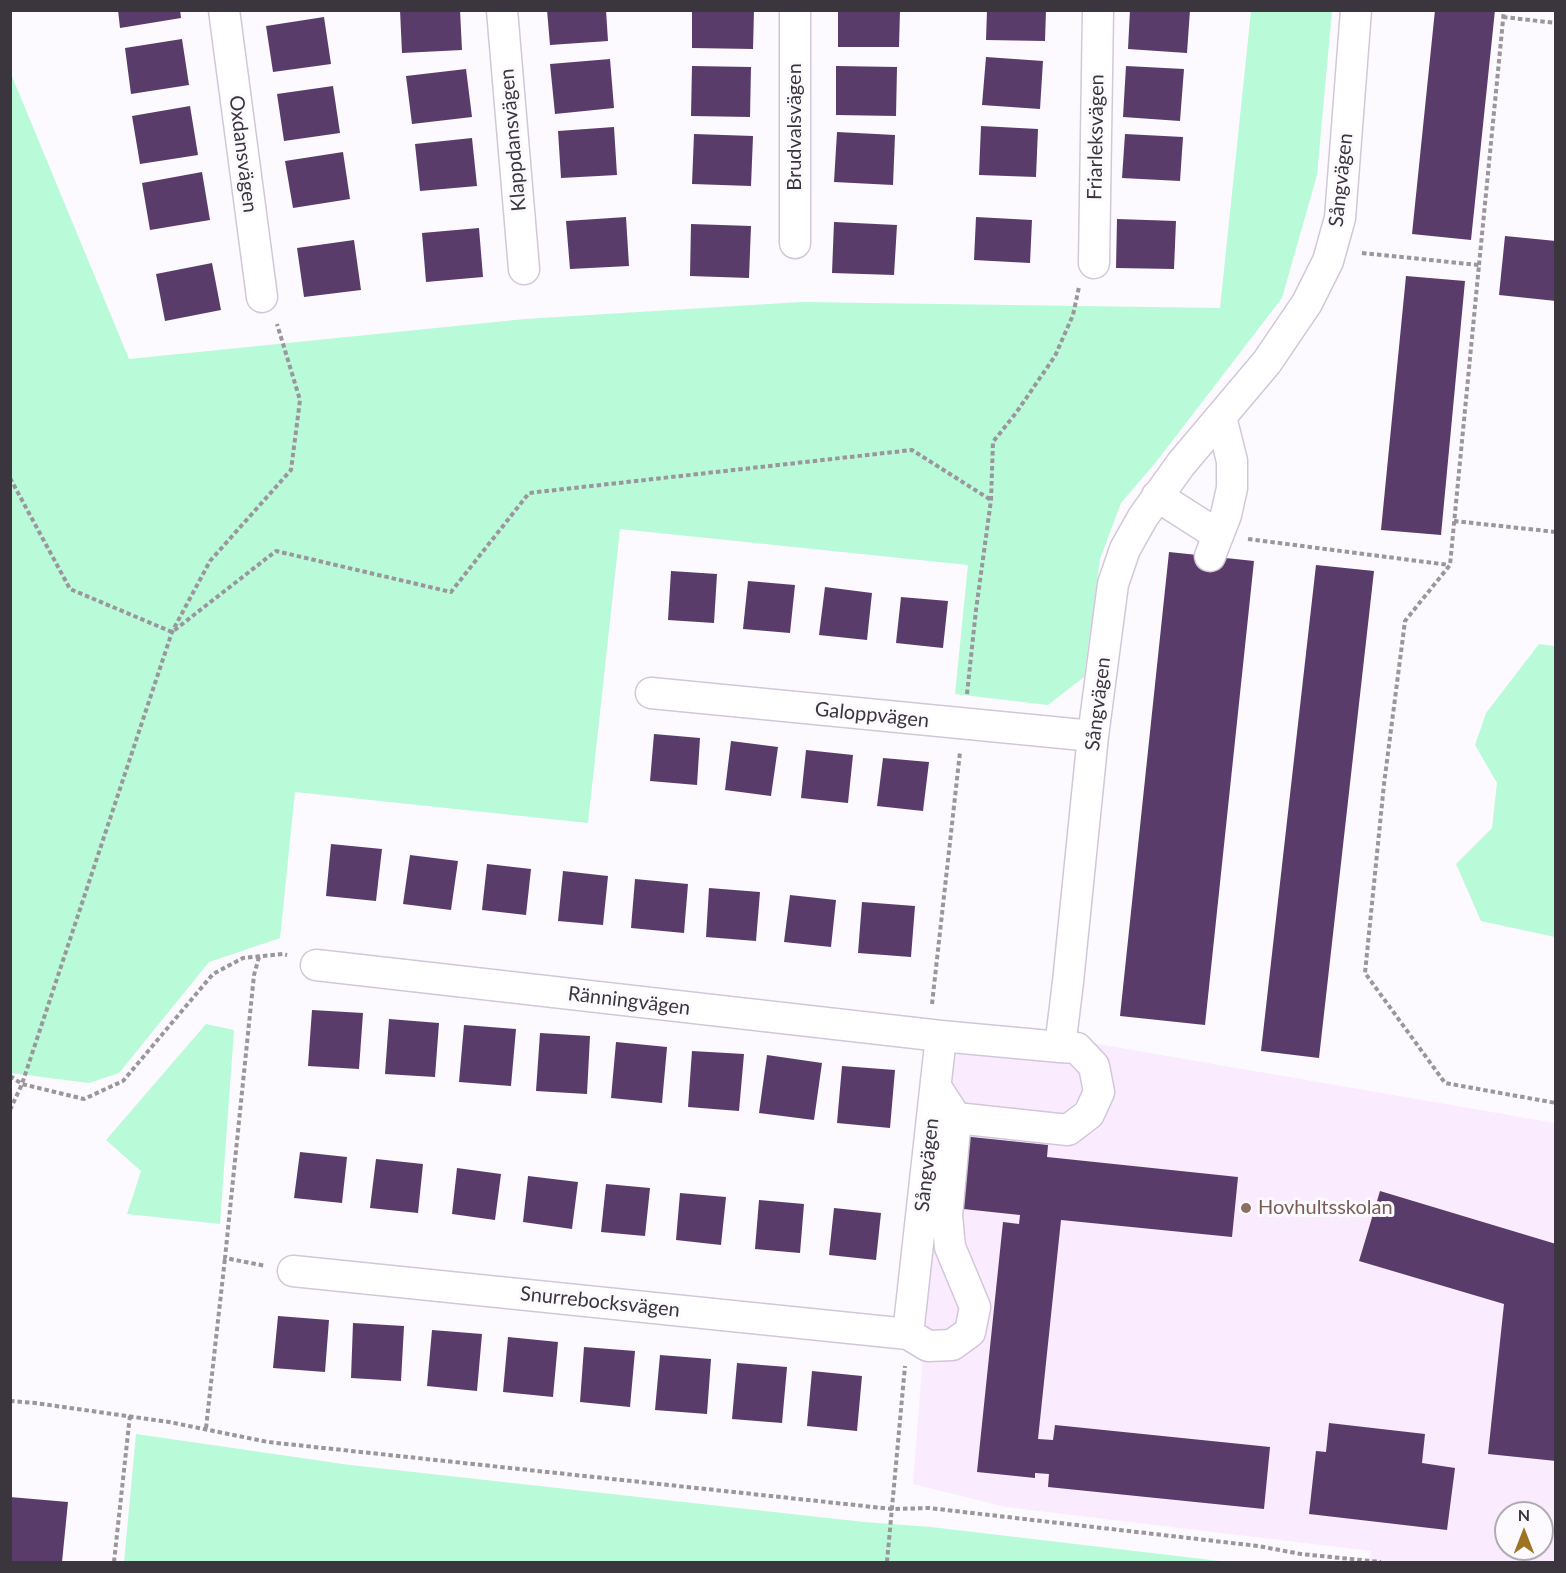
<!DOCTYPE html>
<meta charset="utf-8">
<style>
body{margin:0}
#map{position:relative;width:1566px;height:1573px;overflow:hidden;background:#fcfafe;font-family:Lato,sans-serif}
canvas{display:block}
.frame{position:absolute;inset:0;border:12px solid #3b363d;pointer-events:none}
.north{position:absolute;left:1494px;top:1501px;width:60px;height:60px;box-sizing:border-box;background:#fcfafe;border:2px solid #afacb1;border-radius:50%;rotate:0deg;font-size:16px;font-weight:700;line-height:24px;text-align:center;color:#3b363d}
.north::after{content:'';display:block;margin:auto;width:21px;height:27px;background:#9e7423;clip-path:polygon(50% 0,100% 100%,50% 72%,0 100%)}
</style>
<div id="map">
<canvas width="1566" height="1573"></canvas>
<div class="frame"></div>
<div class="north">N</div>
</div>
<script>
const c = document.querySelector('canvas').getContext('2d');
c.lineJoin = 'round';
function paint(path, color) {
  c.fillStyle = color;
  c.fill(path, 'evenodd');
}
function shape(rows) {
  const path = new Path2D();
  for (const r of rows) {
    path.moveTo(r[0], r[1]);
    for (let i = 2; i < r.length; i += 2) path.lineTo(r[i], r[i + 1]);
  }
  return path;
}
function strokePath(path, color, width, dash) {
  c.strokeStyle = color;
  c.lineWidth = width;
  c.lineCap = dash ? 'butt' : 'round';
  c.setLineDash(dash || []);
  c.stroke(path);
}
function drawText(font, color, halo, rows, align = 'center') {
  c.font = font + ' Lato,sans-serif';
  c.lineWidth = 6;
  c.setLineDash([]);
  c.textBaseline = 'middle';
  c.strokeStyle = halo;
  c.fillStyle = color;
  for (const [text, x, y, turn = 0] of rows) {
    c.save();
    c.translate(x, y);
    c.rotate((+turn || 0) * Math.PI / 180);
    c.textAlign = isNaN(turn) ? turn : align;
    if (halo) c.strokeText(text, 0, 0);
    c.fillText(text, 0, 0);
    c.restore();
  }
}
paint(shape([
 [955,1022,1098,1044,1555,1123,1555,1562,1369,1562,1371,1551,1006,1507,913,1484,928,1292],
 [1506,1513,1542,1513,1542,1549,1506,1549]
]), '#faebff');
paint(shape([
 [1251,11,1332,11,1317,175,1282,298,1156,462,1121,503,1100,559,1084,677,1048,705,955,694,968,565,620,529,588,823,295,792,280,938,209,962,119,1073,89,1083,11,1073,11,74,129,359,525,319,801,302,1220,308],
 [1539,644,1555,646,1555,937,1481,921,1456,864,1492,828,1497,783,1475,745,1486,713],
 [206,1024,234,1030,220,1224,127,1214,141,1171,106,1140],
 [136,1434,350,1465,864,1522,931,1527,1228,1562,124,1562]
]), '#b9fad9');
paint(shape([
 [118,10,180,10,181,18,120,28],
 [400,10,460,10,462,50,402,53],
 [547,10,606,10,608,41,550,45],
 [692,10,754,10,753,49,692,48],
 [838,10,900,10,899,47,838,47],
 [987,10,1046,10,1045,41,986,40],
 [1130,10,1190,10,1187,53,1128,49],
 [1435,10,1495,10,1471,240,1412,234],
 [324,17,331,64,273,72,266,26],
 [182,39,189,85,131,94,125,48],
 [986,57,1043,61,1040,109,982,105],
 [610,59,614,108,555,114,550,64],
 [692,66,751,67,750,117,691,116],
 [836,66,897,67,896,116,836,115],
 [1126,66,1184,69,1180,121,1123,117],
 [466,69,472,117,412,124,406,76],
 [333,86,340,133,284,141,277,94],
 [190,106,198,155,140,164,132,116],
 [981,126,1038,129,1036,177,979,175],
 [614,127,617,175,561,178,558,131],
 [837,132,895,135,893,185,834,182],
 [694,134,753,136,751,186,692,184],
 [1125,134,1183,137,1180,181,1122,178],
 [472,138,477,186,420,191,415,144],
 [343,152,350,199,293,208,285,161],
 [202,172,210,220,150,230,142,183],
 [626,217,629,266,570,269,566,221],
 [976,217,1032,220,1030,263,974,260],
 [1117,219,1176,221,1174,269,1116,268],
 [834,222,897,225,894,275,832,273],
 [691,224,751,226,749,278,690,276],
 [479,228,483,277,426,282,422,233],
 [1505,236,1556,241,1556,301,1499,295],
 [354,240,361,290,304,297,297,248],
 [212,263,221,310,165,321,156,274],
 [1406,276,1465,281,1441,535,1381,530],
 [1169,552,1254,561,1205,1025,1120,1016],
 [1316,565,1374,571,1319,1058,1261,1051],
 [671,571,717,574,714,623,668,620],
 [748,581,795,585,790,633,743,629],
 [825,587,872,593,867,640,819,635],
 [901,597,948,601,943,648,896,643],
 [654,734,700,738,697,785,650,781],
 [731,741,778,747,771,796,725,790],
 [806,750,853,755,848,803,801,798],
 [883,758,929,762,923,811,877,806],
 [331,844,382,849,376,901,326,896],
 [410,855,458,861,451,910,403,904],
 [487,864,531,869,526,915,482,910],
 [563,871,608,876,603,925,558,921],
 [635,879,688,884,684,933,631,928],
 [709,888,760,892,756,941,706,937],
 [790,895,836,900,831,947,784,942],
 [862,902,915,906,911,957,858,953],
 [312,1010,363,1013,359,1069,308,1066],
 [389,1019,439,1023,435,1077,385,1074],
 [464,1025,516,1029,511,1086,459,1082],
 [540,1033,590,1036,587,1094,536,1091],
 [616,1042,667,1047,662,1103,611,1098],
 [692,1051,744,1054,739,1111,688,1107],
 [767,1055,822,1063,814,1120,759,1113],
 [842,1066,895,1070,890,1128,837,1123],
 [962,1136,1048,1145,1047,1157,1238,1177,1232,1237,1061,1220,1038,1439,1053,1440,1055,1425,1270,1447,1264,1509,1048,1487,1049,1474,1035,1473,1035,1478,977,1472,1003,1222,1019,1224,1020,1215,954,1208],
 [300,1152,347,1157,342,1203,294,1198],
 [376,1159,423,1164,418,1213,370,1208],
 [457,1168,501,1174,495,1220,452,1214],
 [528,1176,578,1182,572,1229,523,1222],
 [606,1184,650,1188,645,1236,601,1232],
 [1380,1191,1556,1244,1556,1461,1488,1454,1504,1304,1359,1261],
 [680,1193,726,1197,721,1245,676,1240],
 [759,1200,804,1204,800,1253,755,1249],
 [834,1208,881,1213,876,1260,829,1255],
 [278,1316,329,1320,325,1372,273,1368],
 [353,1323,404,1326,401,1381,351,1378],
 [432,1330,482,1334,477,1391,427,1386],
 [508,1337,558,1342,553,1397,503,1392],
 [584,1347,635,1351,630,1407,580,1402],
 [660,1355,711,1359,707,1414,655,1410],
 [737,1363,787,1367,782,1423,732,1419],
 [812,1371,862,1376,857,1431,807,1426],
 [1329,1423,1425,1434,1422,1463,1455,1468,1447,1530,1309,1514,1316,1451,1326,1452],
 [10,1497,68,1502,62,1562,10,1562]
]), '#5a3c6b');
const minor = shape([
 [224,10,262,297],
 [502,10,524,269],
 [795,10,795,243],
 [1094,263,1098,10],
 [1157,496,1218,535],
 [1210,556,1226,515,1232,488,1232,461,1221,417],
 [651,693,1093,736],
 [316,965,941,1036],
 [956,1118,1068,1130,1089,1114,1099,1092,1094,1066,1077,1048,1060,1047],
 [293,1271,908,1334,928,1346,952,1345,970,1332,975,1307,950,1247,947,1216,956,1118,936,1087],
 [908,1334,941,1036,1060,1047,1068,982,1093,736,1113,584,1125,549,1143,517,1181,464,1267,362,1307,303,1328,261,1340,218,1356,10]
]);
strokePath(minor, '#d2c7da', 33);
strokePath(shape([
 [1503,17,1556,23],
 [1362,253,1479,265,1450,565,1405,621,1384,784,1365,973,1445,1083,1556,1103],
 [1479,265,1504,10],
 [10,478,70,589,172,632,276,551,451,592,529,493,912,450,991,500],
 [1454,521,1556,532],
 [1248,539,1449,565],
 [967,694,976,610,991,500,993,442,1016,413,1055,356,1073,315,1079,287],
 [259,957,254,975,225,1258,266,1266],
 [932,1004,960,752],
 [10,1076,22,1084,84,1099,123,1081,213,974,243,958,283,954,287,955],
 [10,1110,22,1084,172,632,210,561,291,470,300,400,277,324],
 [10,1401,35,1403,169,1422,268,1442,892,1509,929,1508,1258,1546,1301,1554,1381,1562],
 [206,1428,225,1258],
 [114,1562,130,1415],
 [887,1562,905,1366]
]), '#9a969c', 4, [4.5, 3]);
strokePath(minor, '#fff', 30);
for (const [x, y, r, color] of [
 [1246,1208,6,"#8d6e63"]
]) {
  const dot = new Path2D();
  dot.arc(x, y, r, 0, 2 * Math.PI);
  c.fillStyle = color;
  c.fill(dot);
  strokePath(dot, '#fcfafe', 2);
}
drawText('20px', '#3b363d', '#fcfafe', [
 ["Brudvalsvägen",795,127,-90],
 ["Friarleksvägen",1096,137,-89],
 ["Klappdansvägen",513,140,-95],
 ["Oxdansvägen",243,154,83],
 ["Sångvägen",1341,180,-84],
 ["Sångvägen",1098,704,-83],
 ["Galoppvägen",872,715,6],
 ["Ränningvägen",629,1001,7],
 ["Sångvägen",927,1165,-84],
 ["Snurrebocksvägen",600,1302,6]
]);
drawText('20px', '#785e54', '#fcfafe', [
 ["Hovhultsskolan",1258,1208]
], 'left');
</script>
